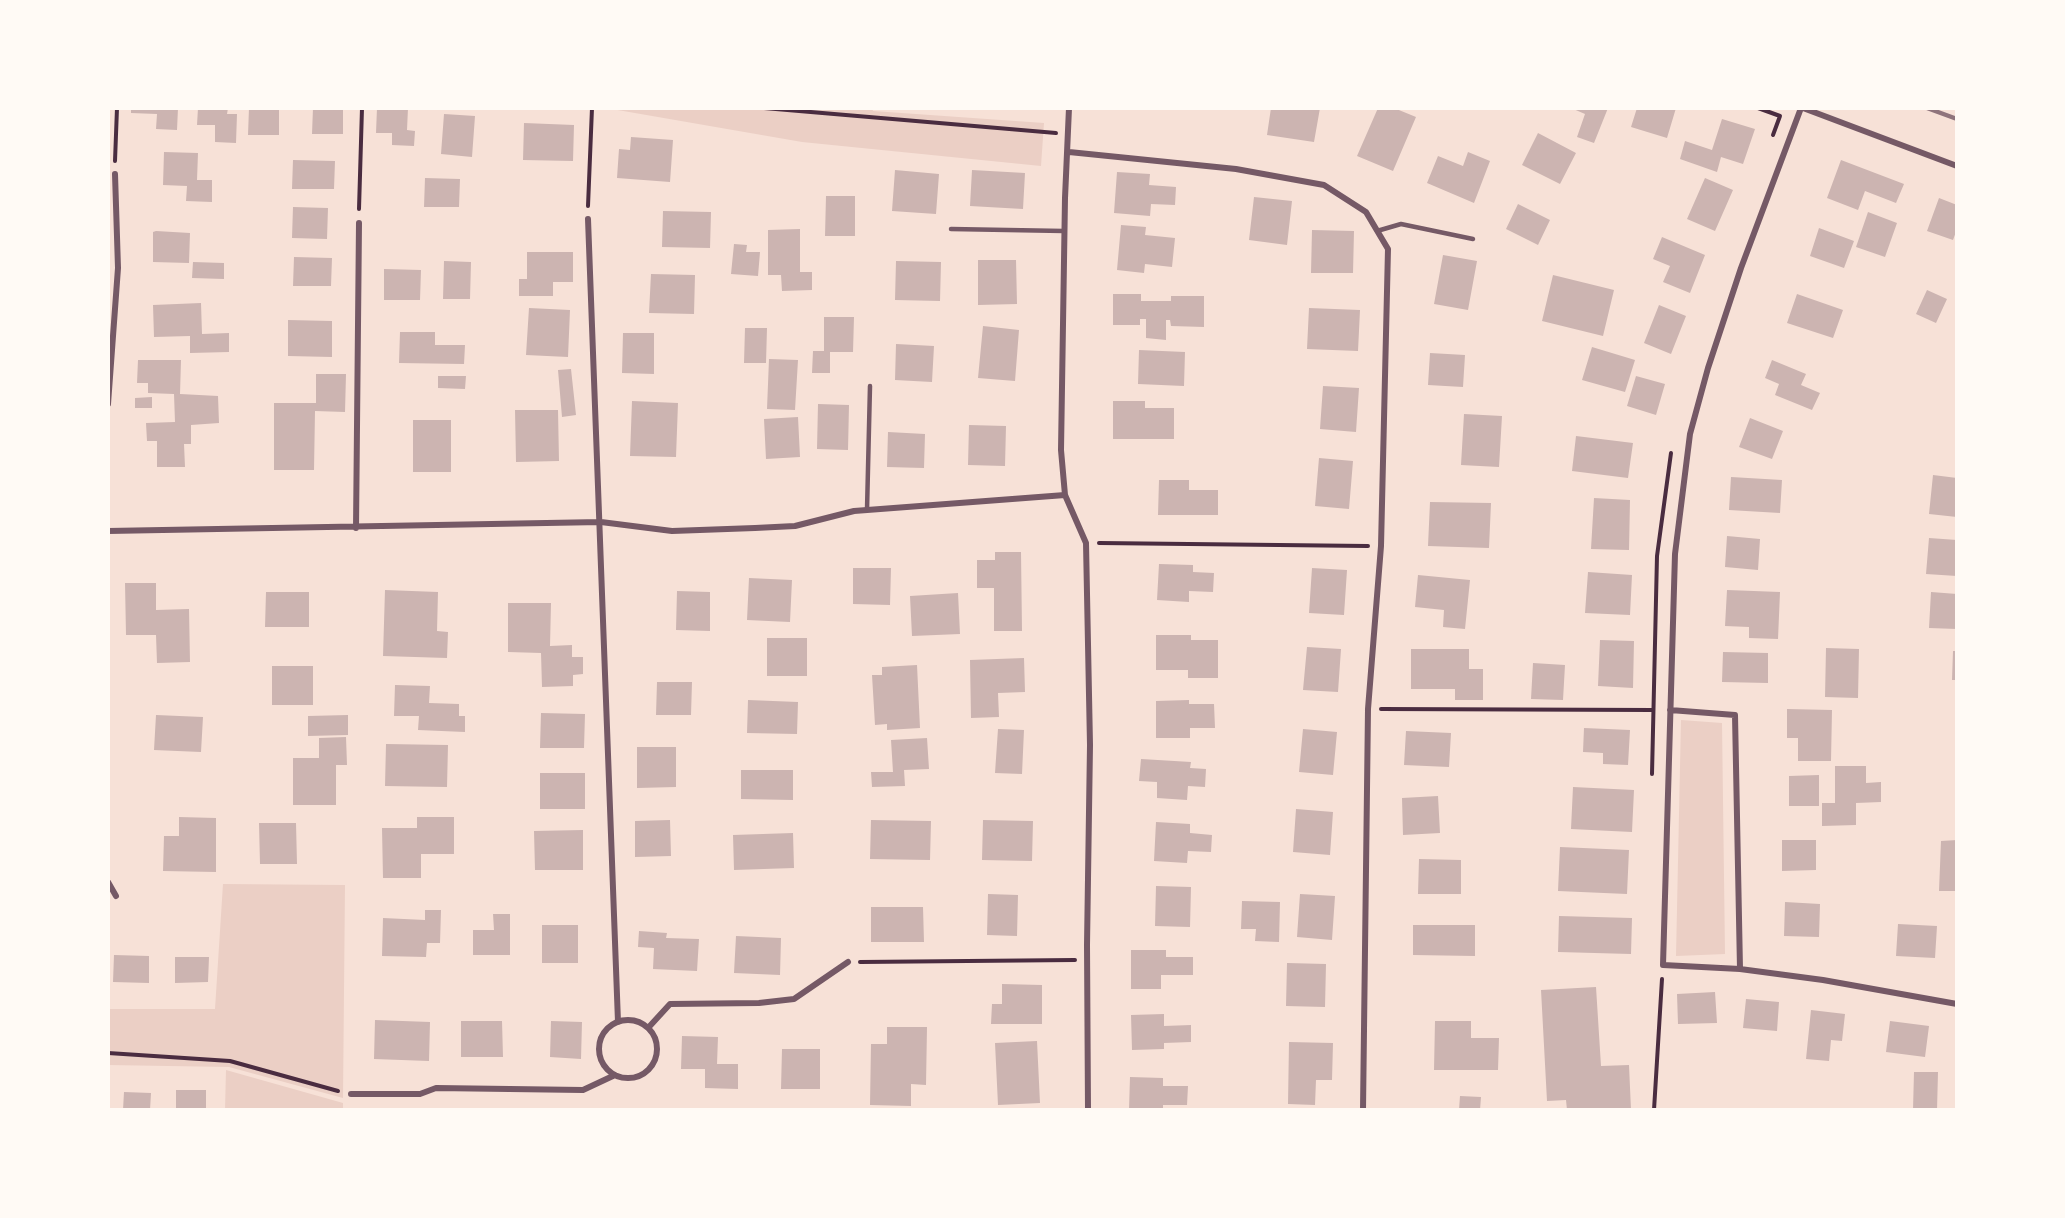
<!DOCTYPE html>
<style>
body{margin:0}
#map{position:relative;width:2065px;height:1218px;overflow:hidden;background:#f7e1d7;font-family:Spectral,serif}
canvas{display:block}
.frame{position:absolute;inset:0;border:110px solid #fffaf5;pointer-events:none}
</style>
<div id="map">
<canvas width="2065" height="1218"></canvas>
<div class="frame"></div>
</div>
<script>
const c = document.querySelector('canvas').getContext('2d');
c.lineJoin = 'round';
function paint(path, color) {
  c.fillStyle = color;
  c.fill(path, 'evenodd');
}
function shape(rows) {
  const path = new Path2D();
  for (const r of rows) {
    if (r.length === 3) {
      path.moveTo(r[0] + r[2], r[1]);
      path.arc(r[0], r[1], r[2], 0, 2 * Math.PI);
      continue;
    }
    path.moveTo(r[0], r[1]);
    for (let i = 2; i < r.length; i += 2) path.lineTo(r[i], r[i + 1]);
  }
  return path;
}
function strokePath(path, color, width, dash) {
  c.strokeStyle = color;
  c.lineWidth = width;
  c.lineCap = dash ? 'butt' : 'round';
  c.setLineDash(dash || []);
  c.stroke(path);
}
paint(shape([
 [606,108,872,108,873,111,1044,123,1041,166,802,142],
 [1681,720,1722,723,1725,954,1676,956],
 [223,884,345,885,343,1098,229,1067,108,1065,108,1009,215,1009],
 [226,1070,343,1103,343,1110,225,1110]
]), '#ebcfc5');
paint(shape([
 [131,108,178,108,177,130,156,129,157,114,131,113],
 [198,108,228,108,227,114,237,114,236,143,215,142,215,125,197,125],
 [249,108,279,108,279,135,248,135],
 [313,108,343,108,343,134,312,134],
 [377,108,408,108,407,130,415,131,414,146,392,145,392,133,376,133],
 [1271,108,1320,108,1314,142,1267,135],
 [1378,108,1394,108,1416,117,1393,171,1357,156],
 [1571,108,1608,108,1594,143,1577,137,1585,114],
 [1637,108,1676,108,1667,138,1631,127],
 [444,114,475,116,472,157,441,154],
 [1722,119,1755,129,1743,164,1721,157,1717,172,1680,159,1685,141,1712,150],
 [524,123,574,125,573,161,523,160],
 [1538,133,1576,153,1560,184,1522,165],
 [631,137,673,140,670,182,617,178,619,149,630,150],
 [164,152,198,153,197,180,212,180,212,202,186,201,187,186,163,185],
 [1468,152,1490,161,1474,203,1427,183,1438,156,1463,166],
 [293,160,335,161,334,189,292,189],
 [1841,160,1904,184,1896,203,1865,191,1858,210,1827,198],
 [895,170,939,174,936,214,892,211],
 [972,170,1025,173,1023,209,970,206],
 [1117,172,1150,174,1149,185,1176,187,1175,205,1151,204,1150,216,1114,213],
 [425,178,460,179,459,207,424,207],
 [1705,178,1733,190,1715,231,1687,219],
 [826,196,855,196,855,236,825,236],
 [1254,197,1292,201,1287,245,1249,240],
 [1939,198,1957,205,1957,229,1953,240,1927,231],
 [1518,204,1550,220,1538,245,1506,229],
 [293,207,328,208,327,239,292,238],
 [663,211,711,212,710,248,662,247],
 [1868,212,1897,223,1885,257,1856,247],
 [1121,225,1146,227,1145,235,1175,238,1172,267,1145,264,1144,273,1117,270],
 [1819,228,1854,241,1844,268,1810,256],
 [800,229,800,272,812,272,812,290,782,291,781,275,768,275,768,230],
 [1312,230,1354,231,1353,273,1311,273],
 [156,231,190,233,189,263,153,262,153,232],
 [1662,237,1705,255,1690,293,1663,282,1670,266,1653,259],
 [734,244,747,245,746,252,760,252,758,276,731,274],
 [527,252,573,252,573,282,553,282,553,296,519,296,519,279,527,279],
 [1443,255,1477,261,1468,310,1434,304],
 [294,257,332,258,331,286,293,286],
 [978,260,1016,260,1017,304,978,305],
 [444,261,471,262,470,299,443,299],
 [896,261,941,262,940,301,895,300],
 [193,262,224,263,224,279,192,278],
 [384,269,421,270,420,300,384,300],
 [651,274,695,275,694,314,649,313],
 [1553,275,1614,290,1603,336,1542,321],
 [1927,290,1947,299,1936,323,1916,314],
 [1113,294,1141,294,1141,301,1171,301,1171,296,1204,296,1204,327,1171,326,1170,320,1166,320,1166,340,1146,338,1146,319,1140,319,1140,325,1113,325],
 [1797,294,1843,310,1833,338,1787,323],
 [201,303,202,334,229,333,229,352,190,353,190,336,154,337,153,305],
 [1659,305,1686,316,1671,354,1644,343],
 [529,308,570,310,568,357,526,355],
 [1309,308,1360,310,1358,351,1307,349],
 [824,317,854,317,853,352,830,352,830,373,812,373,813,351,824,351],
 [288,320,332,321,332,357,288,356],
 [983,326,1019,330,1015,381,978,378],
 [745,328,767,328,766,363,744,363],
 [400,332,435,332,435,345,465,345,464,364,399,363],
 [623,333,654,333,654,374,622,373],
 [896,344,934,346,932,382,895,380],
 [1592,347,1635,360,1625,392,1582,380],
 [1139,350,1185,352,1184,386,1138,384],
 [1430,353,1465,355,1463,387,1428,385],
 [769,359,798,360,795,410,767,409],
 [138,360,181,360,180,394,218,396,219,423,191,425,191,444,184,444,185,467,157,467,157,441,147,441,146,423,175,422,174,394,148,393,148,383,137,383],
 [1772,360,1806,374,1801,385,1820,393,1812,410,1775,395,1779,384,1765,378],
 [571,369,576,415,562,417,558,370],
 [316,374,346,374,345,412,315,411,314,470,274,470,274,403,316,403],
 [438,376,466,376,465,389,438,388],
 [1636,376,1665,384,1656,415,1627,406],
 [1323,386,1359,388,1356,432,1320,429],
 [152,397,152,408,135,408,135,398],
 [632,401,678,403,676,457,630,456],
 [1113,401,1145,401,1145,408,1174,408,1174,439,1113,439],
 [818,404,849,405,848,450,817,449],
 [515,410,558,410,559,461,516,462],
 [1464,414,1502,416,1499,467,1461,465],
 [798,417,800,457,766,459,764,419],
 [1750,418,1783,431,1772,459,1739,447],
 [413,420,451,420,451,472,413,472],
 [969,425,1006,426,1005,466,968,465],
 [888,432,925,434,924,468,887,467],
 [1576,436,1633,443,1628,478,1572,471],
 [1319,458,1353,461,1349,509,1315,506],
 [1933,475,1957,478,1957,517,1929,514],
 [1731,477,1782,480,1780,513,1729,510],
 [1159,480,1189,480,1189,490,1218,490,1218,515,1158,515],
 [1594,498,1630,500,1629,550,1591,549],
 [1430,502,1491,503,1489,548,1428,546],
 [1727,536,1760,539,1758,570,1725,567],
 [1929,538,1957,540,1957,576,1926,574],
 [995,552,1021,552,1022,631,994,631,994,588,977,588,977,560,995,560],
 [1159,564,1193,565,1193,572,1214,573,1213,592,1189,591,1189,602,1157,600],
 [853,568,891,568,890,605,853,604],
 [1312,568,1347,570,1344,615,1309,613],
 [1588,572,1632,575,1630,615,1585,613],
 [1418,575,1470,580,1465,629,1443,627,1444,610,1415,607],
 [749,578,792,580,790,622,747,620],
 [125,583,156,583,156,610,189,609,190,662,157,663,156,635,126,635],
 [385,590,438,592,437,631,448,632,447,658,383,656],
 [1727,590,1780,592,1778,639,1749,638,1749,627,1725,626],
 [677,591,710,592,710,631,676,630],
 [266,592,309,592,309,627,265,627],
 [1931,592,1957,594,1957,629,1929,628],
 [958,593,960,634,912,636,910,596],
 [508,603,551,603,550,646,572,645,572,657,583,657,583,674,573,675,573,686,542,687,541,653,508,652],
 [1156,635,1191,635,1191,640,1218,640,1218,678,1188,678,1188,670,1156,670],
 [767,638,807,638,807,676,767,676],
 [1600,640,1634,641,1633,688,1598,686],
 [1307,647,1341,649,1338,692,1303,690],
 [1826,648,1859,649,1858,698,1825,697],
 [1411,649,1469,649,1469,669,1483,669,1483,700,1455,700,1455,689,1411,689],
 [1953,651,1957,651,1957,680,1952,680],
 [1723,652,1768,653,1768,683,1722,682],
 [1024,658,1025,692,998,693,999,717,971,718,970,660],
 [1533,663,1565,665,1563,700,1531,699],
 [917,665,920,728,887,730,887,724,875,725,872,675,882,675,882,667],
 [272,666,313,666,313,705,272,705],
 [657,682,692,682,691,715,656,715],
 [395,685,430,686,429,703,459,704,459,716,465,716,465,732,418,730,419,716,394,716],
 [748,700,798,702,797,734,747,733],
 [1189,700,1189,704,1214,704,1215,728,1190,728,1190,738,1156,738,1156,701],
 [1787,709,1832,710,1831,761,1798,761,1798,738,1787,738],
 [541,713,585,714,584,748,540,748],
 [156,715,203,717,201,752,154,750],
 [348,715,348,735,308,736,308,716],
 [1584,728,1630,730,1628,765,1603,764,1603,753,1583,752],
 [998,729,1024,730,1022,774,995,773],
 [1303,729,1337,732,1333,775,1299,772],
 [1406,731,1451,733,1449,767,1404,765],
 [346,737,347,765,336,765,336,805,293,805,293,758,319,758,319,738],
 [927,738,929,769,904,770,905,786,872,787,871,772,893,772,891,740],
 [386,744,448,745,447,787,385,786],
 [637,747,676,747,676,787,637,788],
 [1141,759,1191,762,1190,768,1206,769,1205,787,1188,786,1187,800,1157,798,1157,782,1139,781],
 [1835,766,1866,766,1866,783,1881,782,1881,802,1856,803,1856,825,1822,826,1822,803,1835,803],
 [741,770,793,770,793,800,741,799],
 [540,773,585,773,585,809,540,809],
 [1819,775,1819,806,1789,806,1789,776],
 [1573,787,1634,790,1632,832,1571,829],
 [1438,796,1440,833,1403,835,1402,798],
 [1296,809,1333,812,1330,855,1293,852],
 [179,817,216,818,216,872,163,871,164,836,179,836],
 [417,817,454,817,454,854,421,854,421,878,383,878,382,828,417,828],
 [670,820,671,856,635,857,635,821],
 [871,820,931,821,930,860,870,859],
 [983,820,1033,821,1032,861,982,860],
 [1156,822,1190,824,1190,833,1212,835,1211,852,1188,851,1187,863,1154,861],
 [259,823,296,823,297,864,260,864],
 [583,830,583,870,535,870,534,831],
 [793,833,794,868,734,870,733,835],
 [1782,840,1816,840,1816,870,1782,871],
 [1957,840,1957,891,1939,891,1941,841],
 [1560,847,1629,850,1627,894,1558,891],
 [1419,859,1461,860,1461,894,1418,894],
 [1156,886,1191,887,1190,927,1155,926],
 [988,894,1018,895,1017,936,987,935],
 [1300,894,1335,896,1332,940,1297,937],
 [1242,901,1280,902,1279,942,1255,941,1256,929,1241,929],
 [1785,902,1820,904,1819,937,1784,936],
 [871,907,923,907,924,942,871,942],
 [425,910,441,910,440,943,427,943,426,957,382,956,383,918,425,920],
 [493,914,510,914,510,955,473,955,473,930,494,930],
 [1559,916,1632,918,1631,954,1558,952],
 [1898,924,1937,926,1935,958,1896,956],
 [542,925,578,925,578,963,542,963],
 [1413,925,1475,925,1475,956,1413,955],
 [639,931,667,933,666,938,699,939,697,971,653,969,654,948,638,947],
 [736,936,781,938,780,975,734,973],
 [1131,950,1166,950,1166,957,1193,957,1193,975,1161,975,1161,989,1131,989],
 [114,955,149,956,149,983,113,982],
 [175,957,209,957,208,982,175,983],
 [1287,963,1326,964,1325,1007,1286,1006],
 [1002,984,1042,985,1042,1024,991,1024,992,1004,1002,1004],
 [1596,987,1601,1066,1629,1065,1631,1110,1567,1110,1566,1100,1547,1101,1541,990],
 [1715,992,1717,1023,1678,1024,1677,994],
 [1746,999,1779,1002,1777,1031,1743,1028],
 [1811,1010,1845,1014,1842,1041,1831,1040,1829,1061,1806,1059],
 [1164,1014,1164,1026,1191,1025,1191,1042,1164,1043,1164,1049,1132,1050,1131,1015],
 [375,1020,430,1022,429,1061,374,1059],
 [461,1021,502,1021,503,1057,461,1057],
 [551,1021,582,1022,581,1059,550,1057],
 [1435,1021,1471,1021,1471,1038,1499,1038,1498,1070,1434,1070],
 [1890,1021,1929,1026,1925,1057,1886,1052],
 [887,1027,927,1027,926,1085,911,1084,911,1106,870,1105,871,1044,887,1044],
 [682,1036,718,1037,717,1064,738,1064,738,1089,705,1088,705,1069,681,1069],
 [1037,1041,1040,1103,998,1105,995,1043],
 [1289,1042,1333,1043,1332,1080,1316,1080,1315,1105,1288,1104],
 [782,1049,820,1049,820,1089,781,1089],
 [1914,1072,1938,1072,1937,1110,1913,1110],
 [1130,1077,1163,1078,1163,1086,1188,1086,1187,1105,1163,1105,1163,1110,1129,1110],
 [176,1090,206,1090,206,1110,176,1110],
 [124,1092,151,1093,150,1110,123,1110],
 [1460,1096,1481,1097,1480,1110,1459,1110]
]), '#ccb4b1');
strokePath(shape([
 [764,108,1056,133],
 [1758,108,1780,116],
 [1773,135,1780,116],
 [115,161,117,108],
 [588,206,592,108],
 [359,209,362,108],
 [1099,543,1368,546],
 [1381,709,1653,710],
 [1652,774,1657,556,1671,453],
 [860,962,1075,960],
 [108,1053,230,1061,338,1091],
 [1654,1110,1662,979]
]), '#4a2c40', 4);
strokePath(shape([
 [951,229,1064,231],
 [1377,231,1401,224,1473,239],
 [867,510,870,386]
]), '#755966', 4.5);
strokePath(shape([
 [1069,108,1065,198,1061,450,1065,495,1086,543,1090,745,1087,945,1088,1110],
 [1801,108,1741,268,1708,368,1690,434,1675,554,1663,965,1740,969,1823,980,1957,1004],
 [1803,108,1957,166],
 [1069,152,1236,169,1324,185,1366,212,1388,249,1381,546,1368,709,1363,1110],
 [588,219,618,1022],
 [108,404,118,268,115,174],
 [356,528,359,223],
 [108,531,601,522,672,531,755,528,795,526,854,511,1065,495],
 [1670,710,1735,715,1740,969],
 [108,882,116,896],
 [628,1049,29],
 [648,1028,670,1004,759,1003,794,999,848,962],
 [351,1094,420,1094,436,1088,583,1090,615,1075]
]), '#755966', 6);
strokePath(shape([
 [1927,108,1957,119]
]), '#8f747c', 4.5);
</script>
